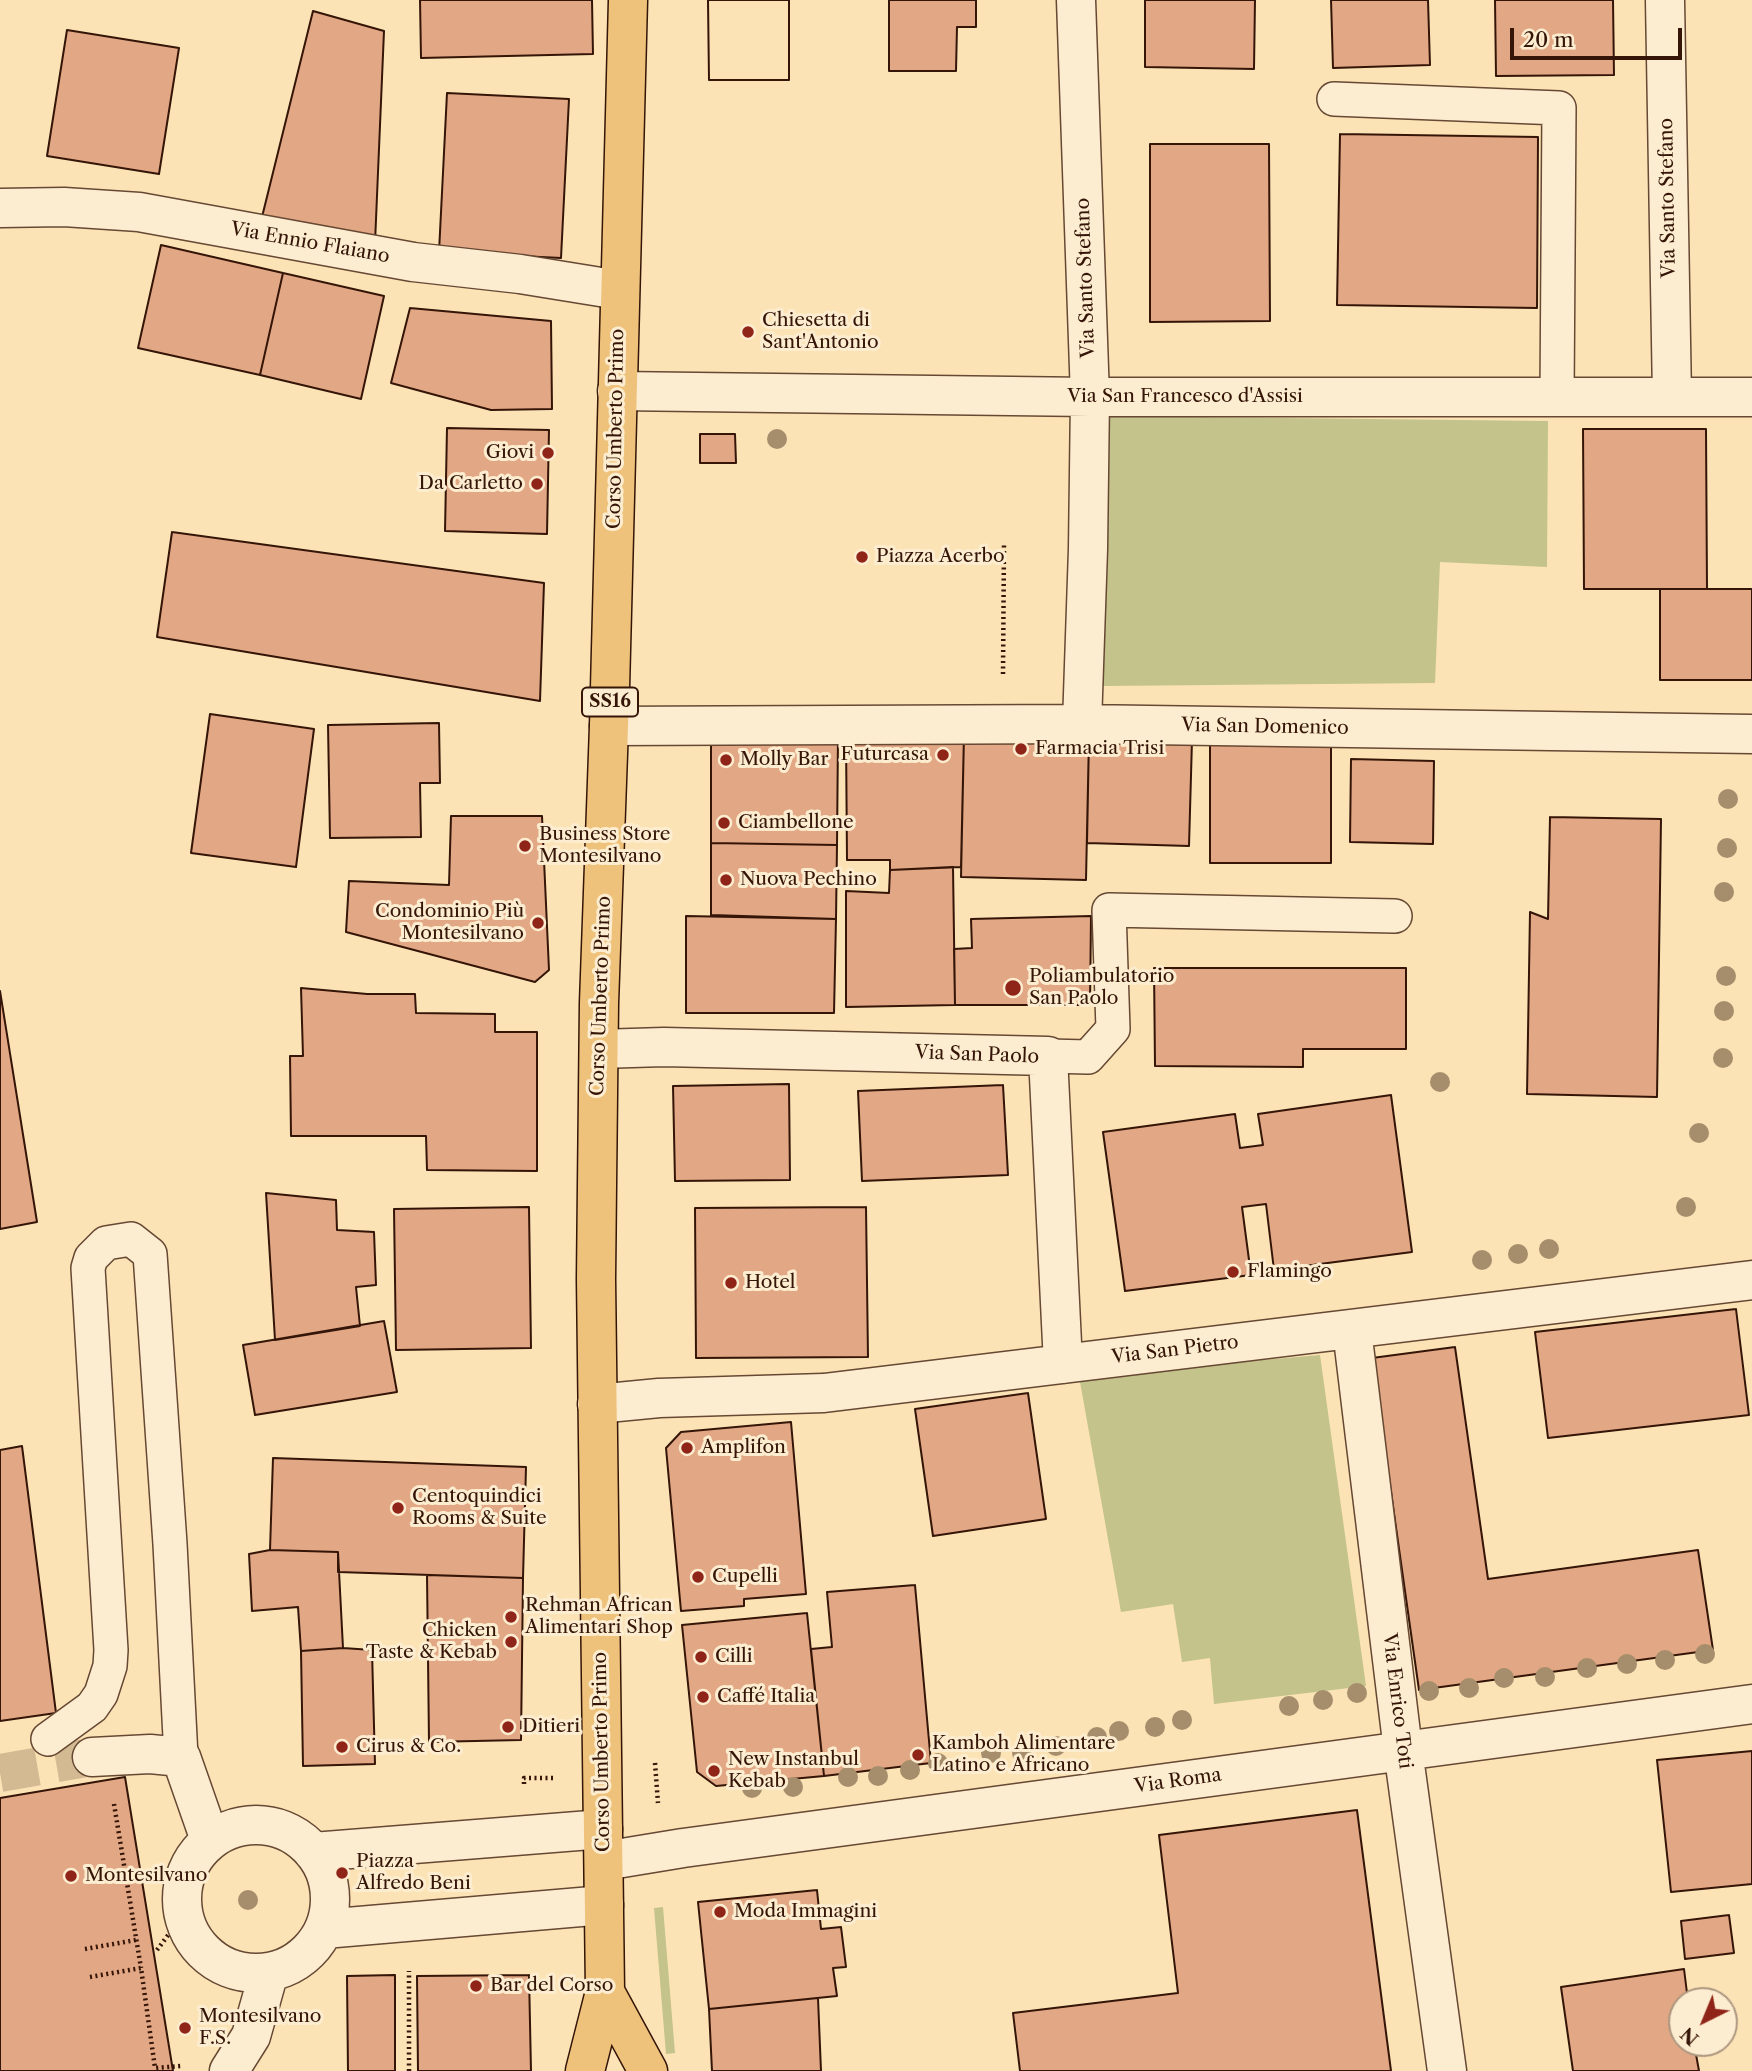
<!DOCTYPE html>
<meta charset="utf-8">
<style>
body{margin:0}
#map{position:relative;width:1752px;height:2071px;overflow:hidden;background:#fce3b6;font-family:"Libre Caslon Text",serif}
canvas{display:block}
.north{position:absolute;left:1668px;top:1987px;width:70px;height:70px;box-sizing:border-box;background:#fdedd0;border:2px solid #ad9780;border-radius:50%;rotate:223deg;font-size:19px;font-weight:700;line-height:28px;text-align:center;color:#341507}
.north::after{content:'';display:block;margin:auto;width:24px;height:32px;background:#8f2418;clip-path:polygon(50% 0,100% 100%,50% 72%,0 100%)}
.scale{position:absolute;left:1510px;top:28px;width:172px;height:32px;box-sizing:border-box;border:4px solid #341507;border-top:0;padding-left:9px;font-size:21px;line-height:24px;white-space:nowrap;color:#341507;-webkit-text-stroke:5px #fdedd0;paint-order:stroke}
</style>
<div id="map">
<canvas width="1752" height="2071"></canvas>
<div class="north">N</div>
<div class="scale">20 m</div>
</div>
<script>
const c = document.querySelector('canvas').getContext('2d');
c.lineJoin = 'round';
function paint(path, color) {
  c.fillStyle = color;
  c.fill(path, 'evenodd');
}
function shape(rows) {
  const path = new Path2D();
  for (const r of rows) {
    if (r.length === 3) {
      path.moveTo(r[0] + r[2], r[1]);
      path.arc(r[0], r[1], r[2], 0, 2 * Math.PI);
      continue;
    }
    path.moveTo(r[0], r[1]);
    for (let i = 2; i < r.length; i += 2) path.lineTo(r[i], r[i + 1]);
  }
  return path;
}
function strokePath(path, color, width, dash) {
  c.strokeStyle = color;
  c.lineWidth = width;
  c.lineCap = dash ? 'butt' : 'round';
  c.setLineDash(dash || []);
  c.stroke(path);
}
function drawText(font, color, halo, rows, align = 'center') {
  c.font = font + ' "Libre Caslon Text",serif';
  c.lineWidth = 6;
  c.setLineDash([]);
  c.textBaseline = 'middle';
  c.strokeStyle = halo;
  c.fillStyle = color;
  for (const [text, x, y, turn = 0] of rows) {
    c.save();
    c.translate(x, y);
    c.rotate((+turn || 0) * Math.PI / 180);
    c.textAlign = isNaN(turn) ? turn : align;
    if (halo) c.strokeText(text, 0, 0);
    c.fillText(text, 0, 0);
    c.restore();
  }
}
paint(shape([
 [1104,416,1548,421,1547,567,1440,562,1435,683,1103,686],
 [1320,1355,1366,1686,1214,1704,1210,1658,1182,1662,1173,1604,1121,1612,1079,1376],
 [663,1907,675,2053,666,2054,654,1908]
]), '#c3c38b');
const building = shape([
 [420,0,592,0,593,54,421,58,420,0],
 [708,0,789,0,789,80,709,80,708,0],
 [708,0,789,0,789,80,709,80,708,0],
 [889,0,976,0,976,27,957,27,956,71,889,71,889,0],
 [1145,0,1255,0,1254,69,1145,67,1145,0],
 [1331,0,1428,0,1430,65,1333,68,1331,0],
 [1495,0,1613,0,1614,75,1496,76,1495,0],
 [313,11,384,31,375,243,261,221,313,11],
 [67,30,179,48,159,174,47,156,67,30],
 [447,93,569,99,561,258,439,252,447,93],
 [1340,134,1538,137,1537,308,1337,305,1340,134],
 [1150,144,1269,144,1270,321,1150,322,1150,144],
 [161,245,283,273,260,375,138,348,161,245],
 [283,273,384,296,361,399,260,375,283,273],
 [410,308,551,321,552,409,491,410,391,383,410,308],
 [447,428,549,430,547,534,445,531,447,428],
 [1583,429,1706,429,1707,589,1584,589,1583,429],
 [700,434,735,434,736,463,700,463,700,434],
 [172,532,544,583,540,701,157,637,172,532],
 [1660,589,1752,589,1752,680,1660,680,1660,589],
 [210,714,314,729,296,867,191,853,210,714],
 [439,723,440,783,420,783,421,837,330,838,328,725,439,723],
 [964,734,1089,737,1086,880,961,877,964,734],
 [964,734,961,867,890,870,890,860,847,860,846,737,964,734],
 [711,735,838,736,837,845,711,843,711,735],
 [1089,737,1192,740,1189,846,1087,843,1089,737],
 [1210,743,1331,743,1331,863,1210,863,1210,743],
 [1351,759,1434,761,1433,844,1350,842,1351,759],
 [451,816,542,816,549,970,535,982,346,932,349,881,449,885,451,816],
 [1550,817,1661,819,1657,1097,1527,1094,1530,912,1548,919,1550,817],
 [711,843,837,845,836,919,711,915,711,843],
 [953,867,955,1005,846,1007,846,891,889,893,890,870,953,867],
 [686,916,836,919,834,1013,686,1013,686,916],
 [1091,916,1090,1005,955,1005,954,949,972,948,971,919,1091,916],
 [1154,968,1406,968,1406,1049,1303,1049,1303,1067,1155,1066,1154,968],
 [301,988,367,994,415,994,416,1013,495,1014,495,1032,537,1032,537,1171,427,1170,426,1136,291,1136,290,1056,303,1056,301,988],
 [0,991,37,1222,0,1229,0,991],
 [789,1084,790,1180,675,1181,673,1086,789,1084],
 [1003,1085,1008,1175,862,1181,858,1091,1003,1085],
 [1391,1095,1412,1252,1274,1270,1266,1204,1242,1207,1251,1275,1125,1291,1103,1132,1235,1114,1240,1148,1263,1145,1258,1114,1391,1095],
 [266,1193,336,1200,337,1230,374,1232,376,1285,356,1287,360,1326,275,1340,266,1193],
 [529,1207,531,1348,396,1350,394,1209,529,1207],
 [866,1207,868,1357,696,1358,695,1208,866,1207],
 [1736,1309,1749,1415,1548,1438,1535,1332,1736,1309],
 [384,1321,397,1392,255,1415,243,1345,384,1321],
 [1455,1347,1488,1579,1698,1550,1713,1650,1419,1690,1372,1358,1455,1347],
 [1028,1393,1046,1519,933,1536,915,1409,1028,1393],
 [791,1422,806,1594,744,1599,744,1606,681,1611,666,1448,681,1432,791,1422],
 [22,1446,56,1713,0,1721,0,1450,22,1446],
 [273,1458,526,1467,523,1578,338,1572,338,1552,270,1550,273,1458],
 [270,1550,338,1552,343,1648,301,1651,298,1607,252,1611,249,1554,270,1550],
 [427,1575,523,1578,521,1740,429,1742,427,1575],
 [915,1585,931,1763,824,1776,811,1649,832,1647,827,1592,915,1585],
 [807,1613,824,1776,716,1786,697,1772,682,1625,807,1613],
 [343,1648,372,1650,375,1764,303,1766,301,1651,343,1648],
 [1752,1751,1752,1884,1671,1892,1657,1760,1752,1751],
 [125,1777,173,2071,0,2071,0,1798,125,1777],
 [1357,1810,1391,2071,1020,2071,1013,2013,1178,1993,1159,1835,1357,1810],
 [817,1890,821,1929,841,1927,846,1967,833,1968,837,1996,709,2009,698,1902,817,1890],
 [1729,1915,1734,1953,1685,1959,1681,1921,1729,1915],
 [1684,1969,1688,2001,1682,2001,1682,2043,1694,2043,1699,2071,1573,2071,1561,1987,1684,1969],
 [395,1975,395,2071,348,2071,347,1976,395,1975],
 [529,1975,531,2071,418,2071,417,1976,529,1975],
 [818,1998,821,2071,712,2071,709,2009,818,1998]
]);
paint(building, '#e2a784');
strokePath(building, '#341507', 2);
strokePath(shape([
 [0,1773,92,1757]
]), '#d4ba93', 38, [38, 19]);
const lane = shape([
 [1334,99,1559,108,1557,397],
 [1048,1056,1088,1057,1113,1029,1109,910,1395,916],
 [48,1739,92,1707,101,1694,110,1666,111,1650,88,1268,91,1258,106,1243,131,1239,150,1254,170,1544,181,1757]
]);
const street = shape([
 [1076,0,1090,397,1088,549,1082,724],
 [1665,0,1672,397],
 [0,208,64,207,139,212,413,262,520,274,619,290],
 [617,391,1090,397,1752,397],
 [609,726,1082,724,1752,734],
 [599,1049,664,1047,1048,1056,1063,1364],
 [1352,1330,1403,1750,1447,2071],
 [597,1404,659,1398,824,1393,1752,1280],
 [92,1757,150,1754,181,1757,210,1840],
 [256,1899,74],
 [313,1852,603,1829],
 [604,1861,683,1848,1752,1704],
 [324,1929,604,1905],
 [229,2071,251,2036,269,1972]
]);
const primary = shape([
 [605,1992,648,2071],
 [585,2071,605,1992,596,1279,597,1185,599,1003,609,726,628,0]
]);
strokePath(lane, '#664833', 36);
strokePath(street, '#664833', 41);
strokePath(primary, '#341507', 41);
strokePath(shape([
 [1003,674,1004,545],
 [655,1763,658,1803],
 [524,1784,524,1778,554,1778],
 [114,1804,141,1968],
 [85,1949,136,1940],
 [157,1950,183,1915],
 [90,1977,141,1968,155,2068,181,2066],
 [409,2071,409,1971]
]), '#341507', 4.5, [2, 3.5]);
strokePath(lane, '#fdedd0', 33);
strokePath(street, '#fdedd0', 38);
strokePath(primary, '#eec27b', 38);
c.fillStyle = '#a68e6c';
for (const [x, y] of [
 [777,439],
 [1728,799],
 [1727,848],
 [1724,892],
 [1726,976],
 [1724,1011],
 [1723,1058],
 [1440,1082],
 [1699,1133],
 [1686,1207],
 [1549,1249],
 [1518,1254],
 [1482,1260],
 [1705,1654],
 [1665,1660],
 [1627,1664],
 [1587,1668],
 [1545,1677],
 [1504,1678],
 [1469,1688],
 [1429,1691],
 [1357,1693],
 [1323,1700],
 [1289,1706],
 [1182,1720],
 [1155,1727],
 [1119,1731],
 [1097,1737],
 [1056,1746],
 [991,1753],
 [1022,1753],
 [938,1763],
 [910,1770],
 [878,1776],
 [848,1777],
 [793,1787],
 [752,1788],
 [248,1900]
]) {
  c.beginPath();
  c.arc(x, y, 10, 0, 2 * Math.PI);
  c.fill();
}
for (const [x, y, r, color] of [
 [748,332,7,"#8f2418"],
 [548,453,7,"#8f2418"],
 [537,484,7,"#8f2418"],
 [862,557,7,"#8f2418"],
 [1021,749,7,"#8f2418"],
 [943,755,7,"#8f2418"],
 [726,760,7,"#8f2418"],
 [724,823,7,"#8f2418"],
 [525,846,7,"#8f2418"],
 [726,880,7,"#8f2418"],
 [538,923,7,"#8f2418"],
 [1013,988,9,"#8f2418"],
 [1233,1272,7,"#8f2418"],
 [731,1283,7,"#8f2418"],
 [687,1448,7,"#8f2418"],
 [398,1508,7,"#8f2418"],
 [698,1577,7,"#8f2418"],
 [511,1617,7,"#8f2418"],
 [511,1642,7,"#8f2418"],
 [701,1657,7,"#8f2418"],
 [703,1697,7,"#8f2418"],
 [508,1727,7,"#8f2418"],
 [342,1747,7,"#8f2418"],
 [918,1755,7,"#8f2418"],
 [714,1771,7,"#8f2418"],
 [342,1873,7,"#8f2418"],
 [71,1876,7,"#8f2418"],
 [720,1912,7,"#8f2418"],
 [476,1986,7,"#8f2418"],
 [185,2028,7,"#8f2418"]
]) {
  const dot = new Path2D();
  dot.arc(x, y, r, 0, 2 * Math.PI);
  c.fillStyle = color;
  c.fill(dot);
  strokePath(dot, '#fdedd0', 2.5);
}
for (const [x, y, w] of [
 [610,702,56]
]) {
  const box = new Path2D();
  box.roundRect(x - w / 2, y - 14.5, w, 29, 5);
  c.fillStyle = '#fdedd0';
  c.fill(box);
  strokePath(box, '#341507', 2);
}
drawText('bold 18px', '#341507', null, [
 ["SS16",610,702]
]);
drawText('19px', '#341507', '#fdedd0', [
 ["Via Santo Stefano",1668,198,-91],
 ["Via Ennio Flaiano",310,243,10],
 ["Via Santo Stefano",1086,278,-92],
 ["Via San Francesco d'Assisi",1185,397],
 ["Corso Umberto Primo",616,429,-89],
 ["Via San Domenico",1265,727,1],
 ["Corso Umberto Primo",601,996,-88],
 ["Via San Paolo",977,1055,2],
 ["Via San Pietro",1175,1350,-7],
 ["Via Enrico Toti",1397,1701,83],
 ["Corso Umberto Primo",602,1752,-91],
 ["Via Roma",1178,1781,-8]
]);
drawText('19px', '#341507', '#fdedd0', [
 ["Chiesetta di",762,321],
 ["Sant'Antonio",762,343],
 ["Giovi",534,453,"right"],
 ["Da Carletto",523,484,"right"],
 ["Piazza Acerbo",876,557],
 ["Farmacia Trisi",1035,749],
 ["Futurcasa",929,755,"right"],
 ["Molly Bar",740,760],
 ["Ciambellone",738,823],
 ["Business Store",539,835],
 ["Montesilvano",539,857],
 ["Nuova Pechino",740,880],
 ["Condominio Più",524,912,"right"],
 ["Montesilvano",524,934,"right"],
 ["Poliambulatorio",1029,977],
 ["San Paolo",1029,999],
 ["Flamingo",1247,1272],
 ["Hotel",745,1283],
 ["Amplifon",701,1448],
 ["Centoquindici",412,1497],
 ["Rooms & Suite",412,1519],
 ["Cupelli",712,1577],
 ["Rehman African",525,1606],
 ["Alimentari Shop",525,1628],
 ["Chicken",497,1631,"right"],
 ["Taste & Kebab",497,1653,"right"],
 ["Cilli",715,1657],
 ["Caffé Italia",717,1697],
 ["Ditieri",522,1727],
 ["Kamboh Alimentare",932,1744],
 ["Latino e Africano",932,1766],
 ["Cirus & Co.",356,1747],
 ["New Instanbul",728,1760],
 ["Kebab",728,1782],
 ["Piazza",356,1862],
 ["Alfredo Beni",356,1884],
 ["Montesilvano",85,1876],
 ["Moda Immagini",734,1912],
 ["Bar del Corso",490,1986],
 ["Montesilvano",199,2017],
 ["F.S.",199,2039]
], 'left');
</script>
